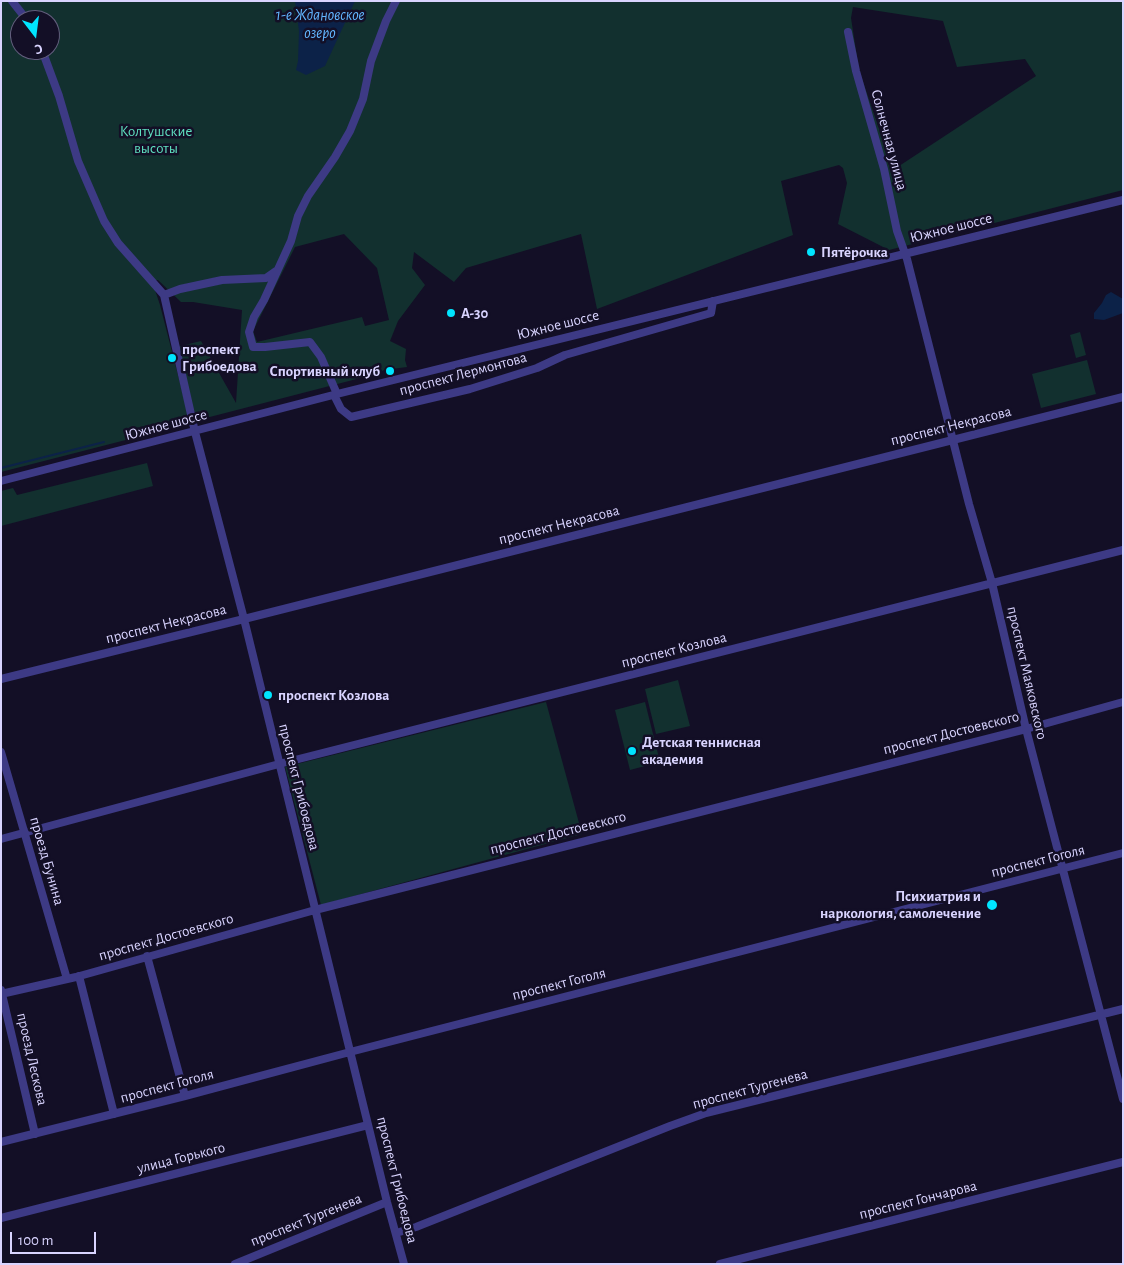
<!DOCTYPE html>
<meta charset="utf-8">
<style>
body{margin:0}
#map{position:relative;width:1124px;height:1265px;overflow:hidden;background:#130f26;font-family:"Alegreya Sans",sans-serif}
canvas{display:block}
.frame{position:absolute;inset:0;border:2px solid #d9d4ff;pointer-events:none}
.north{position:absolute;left:10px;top:10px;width:50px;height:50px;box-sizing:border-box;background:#130f26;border:1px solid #625e7d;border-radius:50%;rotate:165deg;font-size:14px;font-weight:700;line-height:20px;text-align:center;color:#d9d4ff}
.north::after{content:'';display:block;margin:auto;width:18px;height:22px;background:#00e5ff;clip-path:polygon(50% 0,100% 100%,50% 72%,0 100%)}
.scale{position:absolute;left:10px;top:1232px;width:86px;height:22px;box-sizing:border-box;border:2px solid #d9d4ff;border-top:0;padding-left:6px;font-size:15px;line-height:18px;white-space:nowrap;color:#d9d4ff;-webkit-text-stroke:4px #130f26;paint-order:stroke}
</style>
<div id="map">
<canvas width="1124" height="1265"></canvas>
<div class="frame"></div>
<div class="north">С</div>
<div class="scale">100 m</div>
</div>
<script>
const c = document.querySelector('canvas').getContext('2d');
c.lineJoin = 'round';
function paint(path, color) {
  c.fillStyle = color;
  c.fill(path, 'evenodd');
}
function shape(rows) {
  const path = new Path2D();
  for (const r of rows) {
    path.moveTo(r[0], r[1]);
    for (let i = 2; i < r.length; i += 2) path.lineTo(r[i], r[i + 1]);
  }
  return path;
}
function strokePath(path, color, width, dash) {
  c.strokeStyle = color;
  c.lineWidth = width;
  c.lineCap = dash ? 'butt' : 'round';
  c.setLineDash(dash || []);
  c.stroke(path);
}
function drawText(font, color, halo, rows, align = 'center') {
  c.font = font + ' "Alegreya Sans",sans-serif';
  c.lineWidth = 5;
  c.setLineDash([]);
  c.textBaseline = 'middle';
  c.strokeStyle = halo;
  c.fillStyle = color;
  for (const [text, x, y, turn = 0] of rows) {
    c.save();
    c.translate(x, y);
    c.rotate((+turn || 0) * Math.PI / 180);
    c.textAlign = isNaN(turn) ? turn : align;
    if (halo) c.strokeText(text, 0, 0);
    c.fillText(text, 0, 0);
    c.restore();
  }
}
paint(shape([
 [1,1,1123,1,1123,190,889,250,838,224,847,183,843,168,839,165,781,181,793,235,597,309,581,234,466,268,454,282,414,252,412,268,425,285,398,321,390,341,406,349,405,360,407,367,384,370,376,374,202,419,193,410,176,347,201,341,236,403,242,310,193,302,181,302,158,280,152,281,160,305,188,414,183,416,181,424,153,433,1,472],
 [853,7,943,21,957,67,1025,59,1036,76,893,170,859,70,851,18],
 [20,20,50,20,50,50,20,50],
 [344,234,377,268,389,320,365,326,362,317,257,342,253,331,295,247],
 [1080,332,1086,355,1076,358,1070,335],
 [1087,360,1096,394,1041,408,1032,374],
 [147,463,153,486,1,526,1,491,13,488,17,495],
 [678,680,690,726,656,734,645,689],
 [546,702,582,834,321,905,285,767],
 [645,702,660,762,630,770,615,710]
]), '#12302f');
paint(shape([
 [295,1,355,1,325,66,306,75,296,70,298,61,299,31],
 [1111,292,1123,299,1123,313,1104,320,1094,319,1094,313,1102,303,1106,295]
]), '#0c2248');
strokePath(shape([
 [1,468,104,442]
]), '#0c2248', 2);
strokePath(shape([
 [12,1,27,20],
 [848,32,856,71,884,169,897,231,907,259,969,504,992,583,1026,729,1123,1099],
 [42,50,59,96,78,161,104,221,118,243,164,295,195,432,244,619,387,1202,404,1264],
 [164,295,180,289,222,280,266,278,276,271],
 [337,394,321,357,310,342,265,347,253,347,249,332,254,317,264,300,291,241,298,216,308,196,335,157,350,131,363,99,371,61,386,21,396,1],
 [334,395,341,409,351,417,470,389,537,368,565,355,711,313,713,301],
 [1,481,337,394,1123,200],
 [1,679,244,619,1123,397],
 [1,752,67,979],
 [1,839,279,764,1123,550],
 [147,956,185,1096],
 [79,976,114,1114],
 [1,990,35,1134],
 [1,994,76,977,315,910,1026,729,1123,702],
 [1,1142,185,1096,350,1052,1123,853],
 [1,1218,368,1125],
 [396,1233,416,1227,670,1126,706,1113,1123,1009],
 [235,1264,387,1202],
 [720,1264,1123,1162]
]), '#3d3a85', 8);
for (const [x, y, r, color] of [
 [811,252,5,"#00e5ff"],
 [451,313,5,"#00e5ff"],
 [172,358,5,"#00e5ff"],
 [390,371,5,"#00e5ff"],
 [268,695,5,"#00e5ff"],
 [632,751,5,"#00e5ff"],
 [992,905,6,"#00e5ff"]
]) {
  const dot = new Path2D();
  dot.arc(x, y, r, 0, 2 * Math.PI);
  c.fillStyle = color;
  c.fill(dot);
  strokePath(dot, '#130f26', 2);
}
drawText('15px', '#5fe0c0', '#130f26', [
 ["Колтушские",156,131],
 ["высоты",156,148]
]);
drawText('15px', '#d9d4ff', '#130f26', [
 ["Солнечная улица",889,140,75],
 ["Южное шоссе",951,228,-14],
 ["Южное шоссе",558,325,-14],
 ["проспект Лермонтова",463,374,-15],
 ["Южное шоссе",166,425,-15],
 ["проспект Некрасова",951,426,-14],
 ["проспект Некрасова",559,525,-14],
 ["проспект Некрасова",166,624,-14],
 ["проспект Козлова",674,650,-14],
 ["проспект Маяковского",1027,673,77],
 ["проспект Достоевского",951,733,-14],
 ["проспект Грибоедова",299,787,76],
 ["проспект Достоевского",558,833,-14],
 ["проезд Бунина",47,861,74],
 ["проспект Гоголя",1038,861,-14],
 ["проспект Достоевского",166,937,-16],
 ["проспект Гоголя",559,984,-14],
 ["проезд Лескова",32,1059,77],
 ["проспект Гоголя",167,1086,-15],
 ["проспект Тургенева",750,1089,-15],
 ["улица Горького",181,1158,-14],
 ["проспект Грибоедова",397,1180,76],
 ["проспект Гончарова",918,1200,-14],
 ["проспект Тургенева",306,1220,-22]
]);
drawText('bold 15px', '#d9d4ff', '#130f26', [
 ["Пятёрочка",821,252],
 ["А-30",461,313],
 ["проспект",182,349],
 ["Грибоедова",182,366],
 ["Спортивный клуб",380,371,"right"],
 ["проспект Козлова",278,695],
 ["Детская теннисная",642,742],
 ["академия",642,759],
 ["Психиатрия и",981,896,"right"],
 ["наркология, самолечение",981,913,"right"]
], 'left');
drawText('italic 16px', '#62b6ff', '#130f26', [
 ["1-е Ждановское",320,15],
 ["озеро",320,33]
]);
</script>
